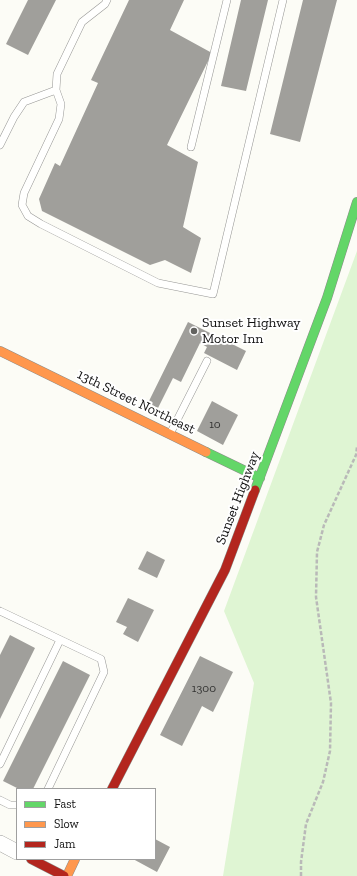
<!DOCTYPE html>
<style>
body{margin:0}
#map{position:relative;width:357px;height:876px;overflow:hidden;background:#fcfcf6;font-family:"Zilla Slab",serif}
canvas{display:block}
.legend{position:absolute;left:16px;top:788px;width:140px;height:72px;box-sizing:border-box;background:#fff;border:1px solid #9f9f9f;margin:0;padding:5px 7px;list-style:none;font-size:12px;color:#101010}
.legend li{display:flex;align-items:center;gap:8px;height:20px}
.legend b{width:20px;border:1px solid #9f9f9f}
</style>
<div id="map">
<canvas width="357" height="876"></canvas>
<ul class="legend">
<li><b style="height:5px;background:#63d668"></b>Fast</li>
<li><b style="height:5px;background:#ff974d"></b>Slow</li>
<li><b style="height:5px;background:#b3261e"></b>Jam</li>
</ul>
</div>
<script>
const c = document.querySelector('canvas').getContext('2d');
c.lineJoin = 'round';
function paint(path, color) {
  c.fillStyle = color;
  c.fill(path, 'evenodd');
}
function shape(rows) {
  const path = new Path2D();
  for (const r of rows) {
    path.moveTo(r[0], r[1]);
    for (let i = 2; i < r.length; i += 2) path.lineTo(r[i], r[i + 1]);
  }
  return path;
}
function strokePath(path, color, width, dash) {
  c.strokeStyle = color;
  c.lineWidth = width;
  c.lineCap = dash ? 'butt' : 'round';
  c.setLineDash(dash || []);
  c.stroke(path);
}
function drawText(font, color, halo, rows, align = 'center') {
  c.font = font + ' "Zilla Slab",serif';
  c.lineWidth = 4;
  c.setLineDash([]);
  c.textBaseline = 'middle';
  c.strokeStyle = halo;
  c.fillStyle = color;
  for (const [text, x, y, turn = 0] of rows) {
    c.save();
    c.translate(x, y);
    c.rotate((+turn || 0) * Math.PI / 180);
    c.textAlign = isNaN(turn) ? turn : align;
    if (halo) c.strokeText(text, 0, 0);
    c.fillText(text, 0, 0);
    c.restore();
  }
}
paint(shape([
 [357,251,357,876,223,876,254,683,224,611]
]), '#dff5d3');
paint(shape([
 [28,0,56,0,28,55,6,44],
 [129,0,184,0,170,30,212,53,167,145,198,162,183,227,201,238,191,273,165,260,150,265,42,211,39,199,55,163,60,166,98,83,91,80],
 [241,0,268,0,246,91,221,86],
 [303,0,337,0,300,142,270,134],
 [188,322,246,351,237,370,204,353,207,347,200,343,181,382,173,378,158,408,148,403],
 [212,401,238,415,223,445,197,431],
 [147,551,165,560,157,578,138,569],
 [128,598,154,610,138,642,123,634,127,627,116,622],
 [10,635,35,648,0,719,0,655],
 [200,656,233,672,213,712,202,706,182,746,160,735],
 [63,661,90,675,33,789,19,789,3,781],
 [155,839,170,847,157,872,133,859,155,859]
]), '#a09f9b');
const lane = shape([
 [107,0,105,4,82,22,57,74,56,90,61,104,59,119,24,193,22,205,28,216,41,224,158,283,213,294,283,0],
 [0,145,14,117,24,102,56,90],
 [191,147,227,0],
 [171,432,207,361],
 [0,611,101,659,104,672,48,789],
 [0,764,60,640],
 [0,800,10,805,17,805]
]);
const street = shape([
 [0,843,17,852]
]);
const fast = shape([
 [206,452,260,478],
 [255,490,327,298,357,202]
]);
const slow = shape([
 [0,351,206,452],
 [67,876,75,859]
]);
const jam = shape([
 [112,789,225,570,255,490],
 [31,859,64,876]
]);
strokePath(lane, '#969694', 8);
strokePath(street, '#969694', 16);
strokePath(fast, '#8d8d8a', 10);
strokePath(slow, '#8d8d8a', 10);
strokePath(jam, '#8d8d8a', 10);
strokePath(shape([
 [301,876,301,862,306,824,323,782,330,751,331,703,316,597,317,552,324,525,356,455,357,447]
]), '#b9b9b8', 2.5, [4, 2]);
strokePath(lane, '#fffffe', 7);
strokePath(street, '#fffffe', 15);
strokePath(fast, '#63d668', 9);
strokePath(slow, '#ff974d', 9);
strokePath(jam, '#b3261e', 9);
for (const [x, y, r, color] of [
 [194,331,4,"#636360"]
]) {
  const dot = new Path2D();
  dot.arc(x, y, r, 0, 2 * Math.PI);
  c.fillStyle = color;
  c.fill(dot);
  strokePath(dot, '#fff', 1.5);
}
drawText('12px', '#343433', null, [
 ["10",215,425],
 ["1300",204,689]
]);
drawText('14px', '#101010', '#fff', [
 ["Sunset Highway",202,323],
 ["Motor Inn",202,339]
], 'left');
drawText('14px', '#101010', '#fff', [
 ["13th Street Northeast",136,402,26],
 ["Sunset Highway",238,498,-69]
]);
</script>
